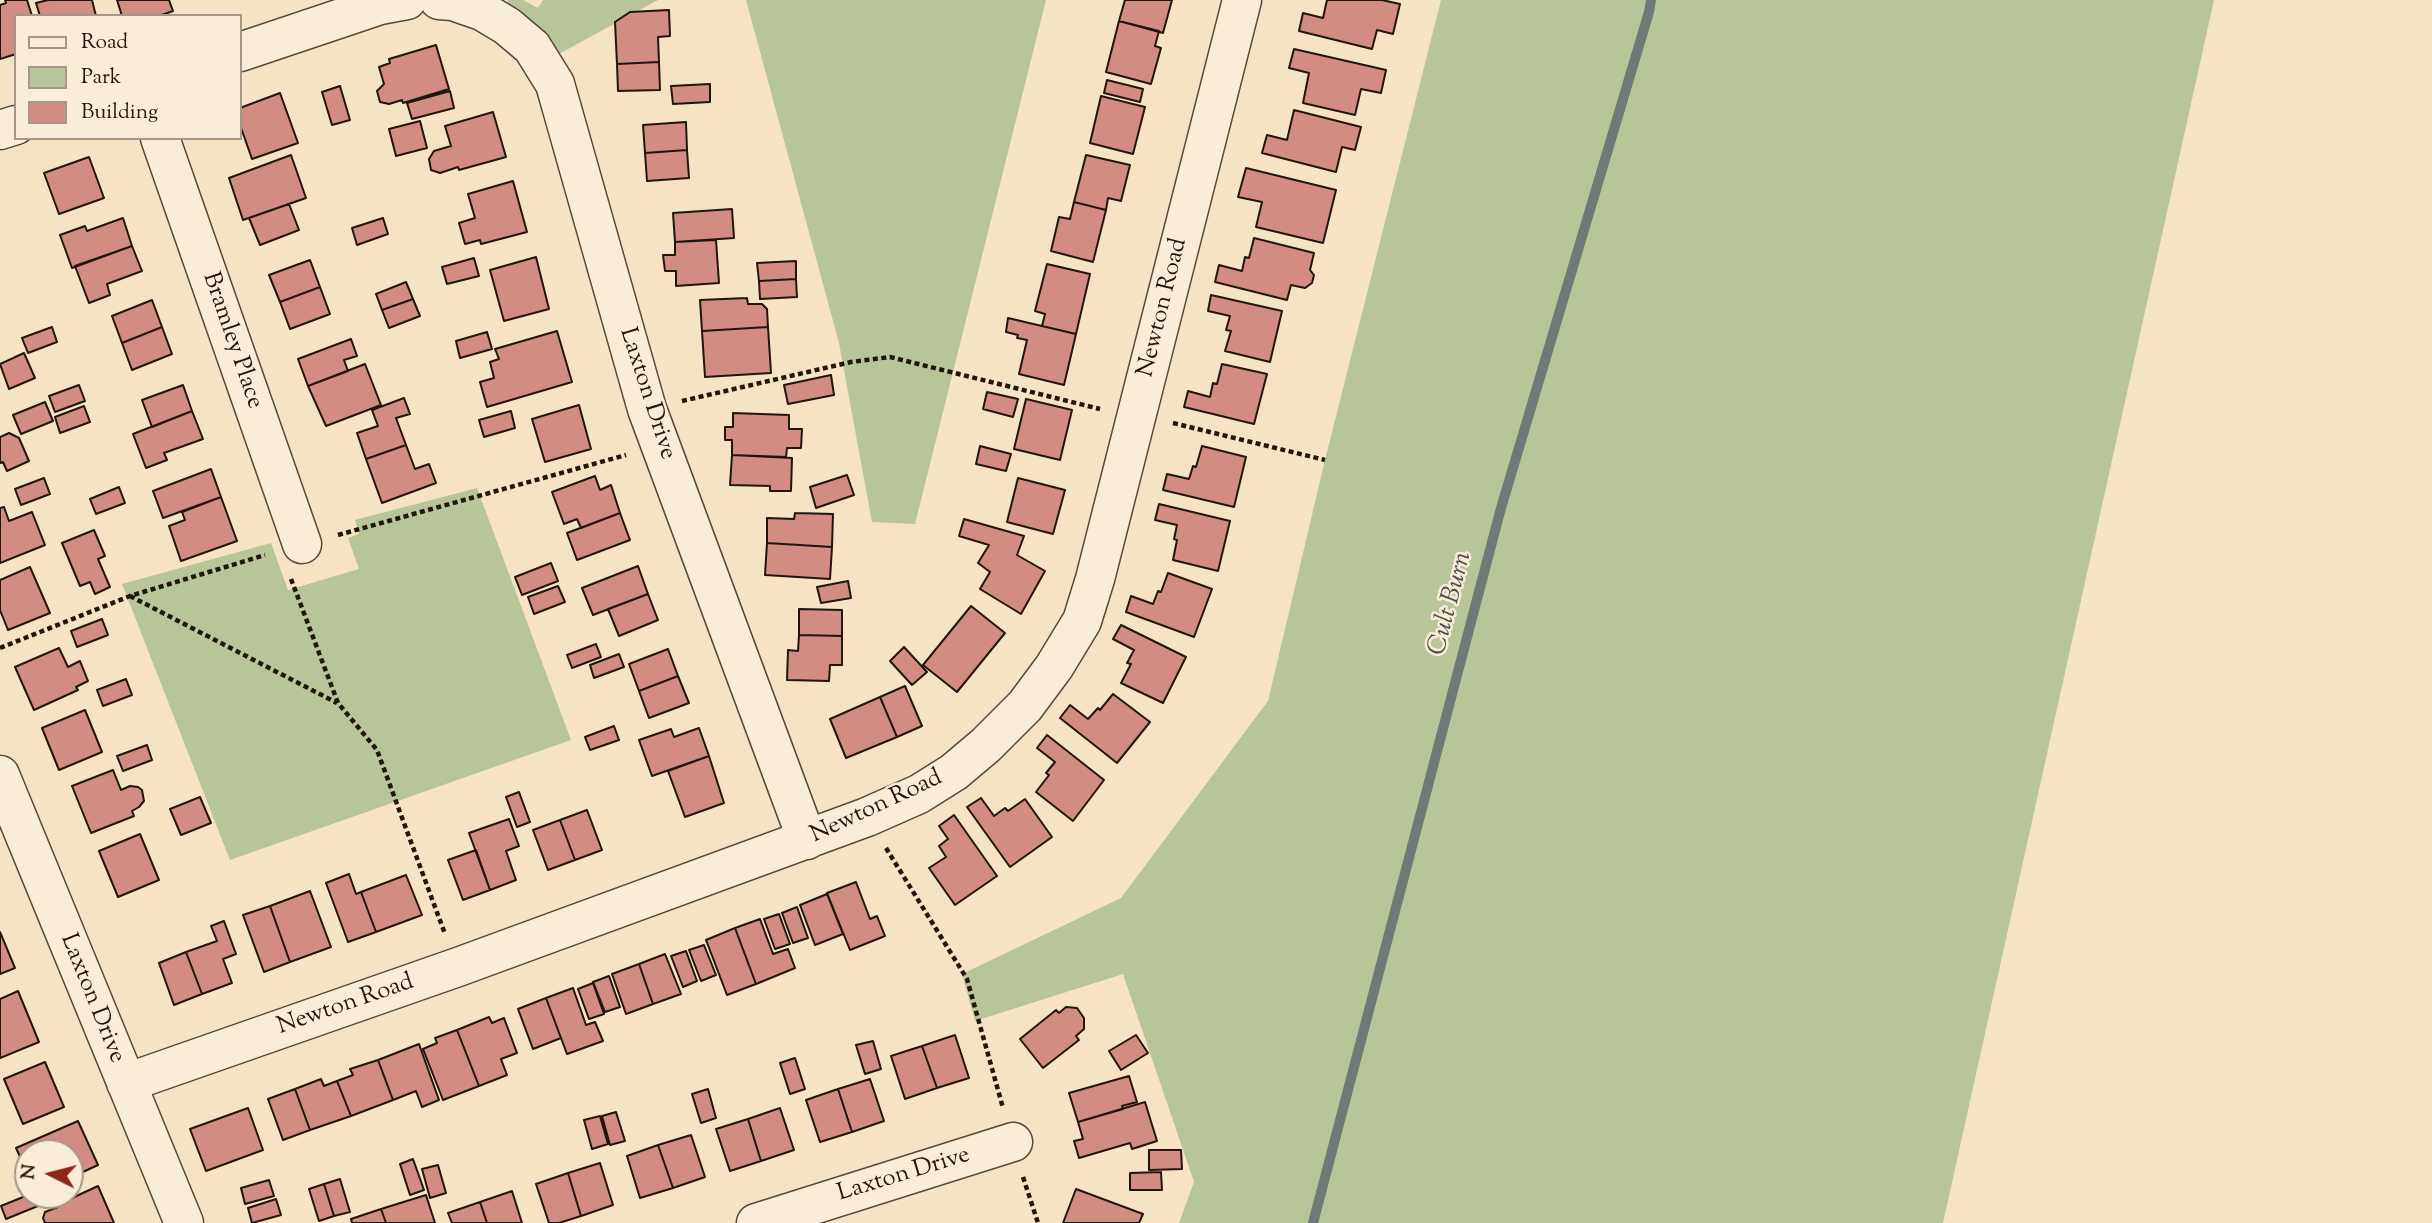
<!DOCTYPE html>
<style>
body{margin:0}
#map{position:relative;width:2432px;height:1223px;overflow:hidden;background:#f6e3c3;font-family:"Sorts Mill Goudy",serif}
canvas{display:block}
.legend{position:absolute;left:14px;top:14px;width:228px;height:126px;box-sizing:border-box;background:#f9edd8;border:2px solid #a39787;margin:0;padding:9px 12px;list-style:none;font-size:21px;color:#21150d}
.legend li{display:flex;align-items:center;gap:14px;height:35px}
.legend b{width:35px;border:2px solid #a39787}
.north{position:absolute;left:14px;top:1139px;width:70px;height:70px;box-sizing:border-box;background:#f9edd8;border:2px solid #a39787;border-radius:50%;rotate:276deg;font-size:19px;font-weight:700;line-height:28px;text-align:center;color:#21150d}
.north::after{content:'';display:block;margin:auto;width:24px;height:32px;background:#8f2418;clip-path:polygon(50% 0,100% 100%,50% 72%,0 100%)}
</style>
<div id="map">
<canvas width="2432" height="1223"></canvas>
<ul class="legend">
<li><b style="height:9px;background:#f9edd8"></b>Road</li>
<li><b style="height:19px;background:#b7c598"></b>Park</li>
<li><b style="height:19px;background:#d28c82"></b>Building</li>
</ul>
<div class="north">N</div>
</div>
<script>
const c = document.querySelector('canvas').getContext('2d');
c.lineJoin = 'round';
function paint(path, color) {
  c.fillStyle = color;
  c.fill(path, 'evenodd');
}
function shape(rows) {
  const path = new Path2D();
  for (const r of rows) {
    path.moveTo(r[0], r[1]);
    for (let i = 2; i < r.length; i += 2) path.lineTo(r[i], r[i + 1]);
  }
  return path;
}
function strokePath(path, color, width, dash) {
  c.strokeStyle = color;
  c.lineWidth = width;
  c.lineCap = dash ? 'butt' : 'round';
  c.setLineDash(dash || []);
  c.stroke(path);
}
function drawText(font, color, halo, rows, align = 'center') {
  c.font = font + ' "Sorts Mill Goudy",serif';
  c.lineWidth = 5;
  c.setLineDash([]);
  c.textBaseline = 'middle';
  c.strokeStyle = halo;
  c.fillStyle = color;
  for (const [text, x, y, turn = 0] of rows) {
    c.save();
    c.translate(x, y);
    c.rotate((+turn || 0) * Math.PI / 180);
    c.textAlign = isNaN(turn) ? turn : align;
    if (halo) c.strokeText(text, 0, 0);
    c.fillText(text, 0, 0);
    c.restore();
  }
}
paint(shape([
 [508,0,523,0,538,8,543,0,658,0,557,55,505,6],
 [746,0,1046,0,915,524,872,522,839,343],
 [1441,0,2214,0,1943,1223,1179,1223,1194,1182,1123,974,975,1021,962,974,1121,898,1268,701,1325,460],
 [477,488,571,740,230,860,122,584,271,543,288,590,359,569,348,538,359,534,355,520]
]), '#b7c598');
strokePath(shape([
 [1313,1223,1501,508,1649,12,1651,0]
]), '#6e7978', 10);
const building = shape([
 [5,0,27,0,32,16,16,16,16,54,0,59,0,5,6,3,5,0],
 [48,0,92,0,96,16,40,16,36,3,48,0],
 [117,0,169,0,173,11,159,16,122,16,117,0],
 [1125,0,1172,0,1163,33,1119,21,1125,0],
 [1327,0,1382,0,1400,4,1393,34,1377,30,1372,49,1299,31,1303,13,1323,18,1327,0],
 [669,10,670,36,658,37,659,62,617,64,615,22,630,12,669,10],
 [1119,21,1159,31,1155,46,1161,48,1151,84,1106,72,1119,21],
 [436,45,449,89,403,103,402,100,389,104,380,102,377,91,384,84,379,67,390,63,389,59,436,45],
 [1294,49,1386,70,1381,93,1361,89,1355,115,1303,103,1309,73,1289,68,1294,49],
 [659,62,660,90,618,91,617,64,659,62],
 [1107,80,1143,89,1140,102,1104,93,1107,80],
 [710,84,710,102,673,104,671,86,710,84],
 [340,86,350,120,332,125,322,92,340,86],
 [450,91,454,108,412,119,407,103,450,91],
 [280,93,298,143,252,159,240,125,240,108,280,93],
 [1101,96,1145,107,1133,154,1090,143,1101,96],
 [1294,110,1361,127,1355,150,1342,147,1336,172,1262,153,1267,135,1287,140,1294,110],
 [493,112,506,157,459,170,458,167,440,173,431,170,429,159,434,151,451,146,445,126,493,112],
 [420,121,427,148,396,156,389,129,420,121],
 [686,122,687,150,645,153,643,125,686,122],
 [687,150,689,178,647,181,645,153,687,150],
 [291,155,306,198,243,220,229,178,291,155],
 [1086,155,1130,165,1121,201,1108,198,1106,210,1074,202,1086,155],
 [89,157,104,198,59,214,44,173,89,157],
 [1246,168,1336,190,1323,243,1256,227,1262,202,1238,197,1246,168],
 [513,181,527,232,481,244,480,240,465,244,459,223,475,218,468,194,513,181],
 [1074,202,1106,210,1093,262,1051,251,1059,217,1070,219,1074,202],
 [289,204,299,230,260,245,249,218,289,204],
 [732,209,734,238,675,242,673,213,732,209],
 [123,218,132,246,72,268,60,235,85,226,87,231,123,218],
 [383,218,388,234,357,245,352,228,383,218],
 [1254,238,1314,253,1310,270,1314,275,1312,283,1305,288,1291,285,1287,300,1215,282,1219,265,1242,271,1245,257,1249,258,1254,238],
 [716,240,719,283,676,286,676,271,665,271,663,255,675,255,675,242,716,240],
 [132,246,142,271,107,284,110,295,89,303,75,266,132,246],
 [536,257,549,309,504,321,490,270,536,257],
 [474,258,479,276,447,284,442,267,474,258],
 [310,260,320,287,280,302,269,275,310,260],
 [796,261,796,279,759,281,757,263,796,261],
 [1047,264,1090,274,1076,334,1042,326,1045,314,1035,311,1047,264],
 [796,279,797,297,760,299,759,281,796,279],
 [406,282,413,299,382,310,376,294,406,282],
 [320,287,330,314,290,329,280,302,320,287],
 [1211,295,1282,311,1270,362,1225,351,1231,331,1226,330,1230,316,1208,311,1211,295],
 [747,298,748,304,762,304,767,309,768,327,702,331,700,300,747,298],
 [413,299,420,316,389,328,382,310,413,299],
 [152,300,162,327,122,343,112,316,152,300],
 [1008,318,1076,334,1064,385,1019,374,1027,340,1017,338,1018,335,1006,332,1008,318],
 [52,327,57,342,28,353,22,338,52,327],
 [162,327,172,354,132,370,122,343,162,327],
 [768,327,771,373,705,377,702,331,768,327],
 [557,331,572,382,487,407,480,382,494,378,490,362,499,359,495,349,557,331],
 [487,332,492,349,460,358,456,341,487,332],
 [351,339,357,356,344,360,348,371,308,386,298,359,351,339],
 [24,353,35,378,9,389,0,364,24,353],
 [365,364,381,405,326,426,308,386,365,364],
 [1222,364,1267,374,1254,424,1184,407,1188,391,1210,397,1213,383,1217,384,1222,364],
 [831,375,834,395,788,404,784,385,831,375],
 [79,385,85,401,55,412,49,396,79,385],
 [183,385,192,411,152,427,142,400,183,385],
 [987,392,1018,399,1013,417,983,409,987,392],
 [404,398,410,414,396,418,406,445,366,459,357,433,378,426,372,410,404,398],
 [1026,399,1072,410,1060,460,1014,449,1026,399],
 [45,402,53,421,21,434,13,415,45,402],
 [579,405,591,449,545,462,532,419,579,405],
 [84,406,90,422,60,433,55,417,84,406],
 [192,411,203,439,164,453,167,460,146,468,133,434,192,411],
 [511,411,515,428,484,437,479,420,511,411],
 [733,413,789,415,789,429,802,429,801,448,787,448,786,457,732,455,732,440,725,440,725,427,733,427,733,413],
 [9,433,19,438,29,461,7,471,3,462,0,463,0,437,9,433],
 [406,445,415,469,429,464,436,483,382,503,366,459,406,445],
 [980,446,1011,454,1006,471,976,464,980,446],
 [1202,446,1246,457,1234,507,1163,490,1167,474,1189,479,1193,466,1196,467,1202,446],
 [732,455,792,458,791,491,770,491,770,486,730,485,732,455],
 [211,469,221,497,163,518,153,491,211,469],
 [847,475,854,495,816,508,810,487,847,475],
 [595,476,600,490,611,485,620,513,581,528,577,519,564,524,552,492,595,476],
 [44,478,50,494,21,505,15,489,44,478],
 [1018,478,1065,490,1053,534,1007,522,1018,478],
 [119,487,125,503,96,514,90,499,119,487],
 [221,497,237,541,181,561,169,526,185,520,182,512,221,497],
 [1159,504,1230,521,1218,571,1173,560,1177,540,1174,539,1177,525,1155,520,1159,504],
 [4,507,9,521,32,512,45,545,0,563,0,508,4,507],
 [620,513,630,540,577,560,567,533,620,513],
 [795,513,833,514,832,547,767,543,767,518,794,519,795,513],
 [964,519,1024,536,1017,555,1045,571,1021,614,980,589,990,572,978,563,989,545,959,536,964,519],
 [94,530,105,556,98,559,110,587,95,594,90,582,80,586,62,543,94,530],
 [767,543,832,547,830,579,765,575,767,543],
 [551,563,558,581,522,595,515,577,551,563],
 [638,566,648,594,593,615,582,588,638,566],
 [30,567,50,613,8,630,0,610,0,580,30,567],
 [1168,573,1212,589,1194,637,1126,612,1131,596,1153,604,1158,591,1161,592,1168,573],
 [848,581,851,598,821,603,817,587,848,581],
 [558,586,565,602,534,614,528,597,558,586],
 [648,594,658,620,619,636,608,609,648,594],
 [971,606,1005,633,957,692,923,665,971,606],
 [799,609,842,610,842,636,799,635,799,609],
 [102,619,108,635,77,647,71,631,102,619],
 [1121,625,1186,657,1163,703,1121,683,1131,664,1127,663,1134,650,1113,639,1121,625],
 [799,635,842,636,842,665,830,665,829,681,787,680,788,650,798,651,799,635],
 [596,644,601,657,572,668,567,655,596,644],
 [904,647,927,672,912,685,890,661,904,647],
 [59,648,68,667,80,661,88,681,76,687,78,690,34,710,15,667,59,648],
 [668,649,678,676,639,691,629,664,668,649],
 [619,654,624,667,594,678,590,665,619,654],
 [678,676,689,703,649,718,639,691,678,676],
 [126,679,132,695,103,706,97,690,126,679],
 [905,686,922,726,897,737,880,697,905,686],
 [1113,694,1150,722,1117,763,1060,718,1070,705,1088,719,1098,708,1100,710,1113,694],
 [880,697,897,737,846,758,830,719,880,697],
 [85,710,102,752,59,770,42,728,85,710],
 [614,726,619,740,590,750,585,737,614,726],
 [699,728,709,756,652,776,639,740,671,729,674,737,699,728],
 [1047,735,1104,780,1073,821,1036,792,1049,775,1046,773,1055,762,1037,748,1047,735],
 [147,745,152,760,123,771,117,756,147,745],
 [709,756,724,803,685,817,668,771,709,756],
 [113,770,121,790,130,786,138,787,142,790,144,801,139,807,132,811,134,816,91,833,72,786,113,770],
 [519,792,530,822,517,827,506,797,519,792],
 [200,797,211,823,181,835,170,809,200,797],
 [981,798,994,816,1005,808,1008,811,1025,799,1052,837,1010,867,967,807,981,798],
 [587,810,602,850,575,860,560,820,587,810],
 [954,815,997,876,955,905,929,868,946,857,939,846,948,839,939,826,954,815],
 [509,819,519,846,506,851,516,880,490,890,469,833,509,819],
 [560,820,575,860,548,870,533,830,560,820],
 [140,834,159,880,118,897,99,851,140,834],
 [476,850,490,890,463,900,448,860,476,850],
 [349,874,356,894,361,892,376,932,348,942,326,883,349,874],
 [406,875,422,915,376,932,361,892,406,875],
 [856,882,870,919,877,916,885,936,850,950,827,893,856,882],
 [310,891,331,947,290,962,270,906,310,891],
 [827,894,843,934,815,945,800,905,827,894],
 [270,906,290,962,264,972,243,915,270,906],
 [797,907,808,938,793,943,782,913,797,907],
 [779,914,790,944,775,949,764,919,779,914],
 [760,919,773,954,788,949,795,968,756,984,735,928,760,919],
 [224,921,236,954,223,959,232,983,202,994,186,952,217,941,211,926,224,921],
 [735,928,756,984,727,995,706,940,735,928],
 [0,932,15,968,0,974,0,932],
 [704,945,716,975,701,981,689,950,704,945],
 [686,951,697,981,683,987,671,956,686,951],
 [186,952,202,994,174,1005,159,963,186,952],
 [665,954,681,994,653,1004,639,964,665,954],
 [639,964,653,1004,626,1014,612,974,639,964],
 [609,976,620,1007,605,1012,593,982,609,976],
 [593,983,604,1014,589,1019,578,989,593,983],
 [573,988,586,1025,595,1022,603,1041,567,1054,546,998,573,988],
 [18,991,39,1042,0,1058,0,999,18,991],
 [546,998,561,1038,533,1049,518,1009,546,998],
 [1066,1007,1077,1008,1084,1018,1084,1029,1076,1036,1079,1040,1043,1068,1020,1039,1056,1010,1059,1013,1066,1007],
 [489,1017,492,1023,504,1018,517,1053,501,1059,507,1075,479,1086,457,1030,489,1017],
 [457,1030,479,1086,443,1100,423,1049,437,1043,435,1038,457,1030],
 [955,1035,969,1078,937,1088,922,1046,955,1035],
 [1136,1035,1148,1053,1121,1070,1109,1051,1136,1035],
 [873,1041,881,1069,865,1074,856,1045,873,1041],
 [419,1044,439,1100,422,1107,416,1091,393,1100,378,1060,419,1044],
 [922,1046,937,1088,905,1099,891,1056,922,1046],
 [795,1058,805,1089,790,1094,780,1063,795,1058],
 [378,1060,393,1100,351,1116,337,1081,353,1075,350,1069,378,1060],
 [45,1062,64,1107,23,1124,4,1079,45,1062],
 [1129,1076,1137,1102,1122,1106,1123,1109,1078,1122,1069,1093,1129,1076],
 [321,1079,324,1086,337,1081,351,1116,310,1130,295,1089,321,1079],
 [870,1079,884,1121,852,1132,838,1089,870,1079],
 [295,1089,310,1130,283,1140,268,1099,295,1089],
 [708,1089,716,1118,701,1123,692,1094,708,1089],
 [838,1089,852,1132,820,1142,806,1100,838,1089],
 [1145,1102,1157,1141,1132,1149,1130,1143,1079,1158,1074,1141,1083,1139,1078,1122,1145,1102],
 [248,1108,263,1150,206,1171,190,1129,248,1108],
 [780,1108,794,1150,761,1161,748,1119,780,1108],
 [616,1112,625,1141,610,1145,602,1116,616,1112],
 [600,1116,608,1144,592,1149,584,1120,600,1116],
 [748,1119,761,1161,730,1171,716,1129,748,1119],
 [78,1121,98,1165,70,1178,70,1153,28,1153,28,1174,16,1148,78,1121],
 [691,1135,705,1177,673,1188,658,1145,691,1135],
 [658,1145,673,1188,640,1198,627,1156,658,1145],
 [1149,1150,1181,1150,1182,1169,1149,1170,1149,1150],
 [413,1159,424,1190,410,1195,400,1164,413,1159],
 [600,1163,613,1205,581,1216,568,1173,600,1163],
 [438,1165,446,1193,430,1198,422,1169,438,1165],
 [1161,1172,1162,1190,1130,1190,1130,1173,1161,1172],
 [568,1173,581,1216,559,1223,549,1223,536,1184,568,1173],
 [340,1179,350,1212,334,1216,324,1184,340,1179],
 [269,1180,274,1196,245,1204,241,1188,269,1180],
 [324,1184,334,1216,319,1221,309,1189,324,1184],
 [98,1186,114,1223,45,1223,43,1218,45,1212,58,1207,57,1205,98,1186],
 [1076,1189,1143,1214,1139,1223,1063,1223,1076,1189],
 [512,1191,522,1223,487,1223,480,1202,512,1191],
 [28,1195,33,1195,38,1206,6,1219,1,1206,28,1195],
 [426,1195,435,1223,386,1223,381,1209,426,1195],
 [276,1199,281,1215,252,1223,248,1208,276,1199],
 [480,1202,487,1223,452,1223,448,1213,480,1202],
 [381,1209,386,1223,352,1223,351,1219,381,1209]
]);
paint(building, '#d28c82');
strokePath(building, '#21150d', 2);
const street = shape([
 [439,0,453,1,482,11,507,26,532,47,555,84,647,409,807,840],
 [240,52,380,5,407,0],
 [0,130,16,125],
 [160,138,302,544],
 [0,775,184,1223],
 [126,1083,458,967,867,817,919,794,954,772,986,745,1025,706,1054,667,1082,621,1095,579,1242,0],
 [756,1223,1013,1142]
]);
strokePath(street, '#56483a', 41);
strokePath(shape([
 [682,401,851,362,890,357,1100,409],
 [1173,423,1325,460],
 [338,535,626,455],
 [291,579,338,703,377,750,445,934],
 [130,596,337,703],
 [0,648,130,596,265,555],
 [886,848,967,979,1003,1108],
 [1023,1177,1038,1223]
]), '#21150d', 4.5, [5, 3.5]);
strokePath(street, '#f9edd8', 38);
drawText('24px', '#21150d', '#f9edd8', [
 ["Newton Road",1164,308,-76],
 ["Bramley Place",231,341,71],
 ["Laxton Drive",646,394,72],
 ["Newton Road",877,808,-25],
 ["Laxton Drive",91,999,68],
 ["Newton Road",346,1006,-19],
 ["Laxton Drive",904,1176,-17]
]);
drawText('italic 26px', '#4e4f4b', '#f9edd8', [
 ["Cult Burn",1452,604,-75]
]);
</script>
